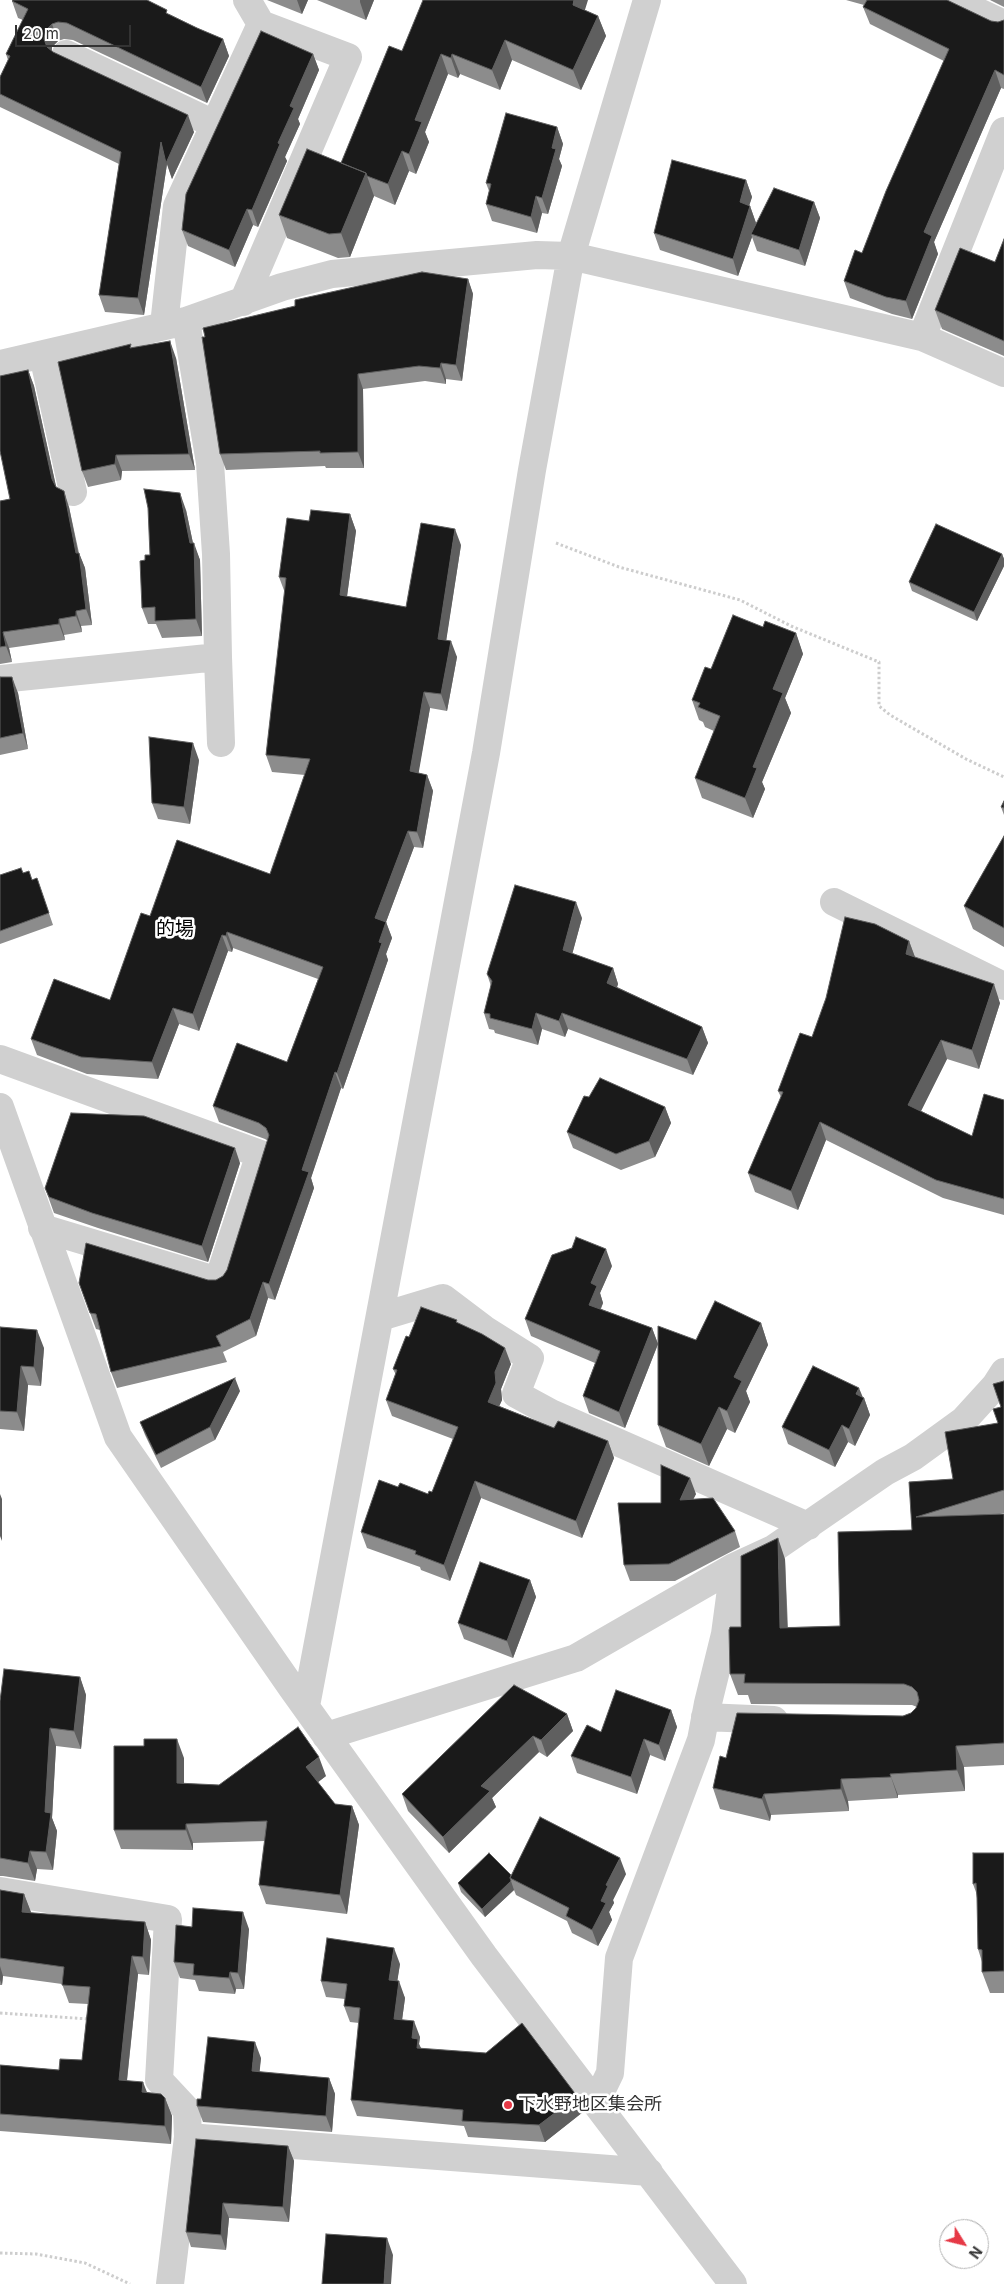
<!DOCTYPE html>
<meta charset="utf-8">
<style>
body{margin:0}
#map{position:relative;width:1004px;height:2284px;overflow:hidden;background:#fff;font-family:Inter,sans-serif}
canvas{display:block}
.north{position:absolute;left:939px;top:2219px;width:50px;height:50px;box-sizing:border-box;background:#fff;border:1px solid #adadad;border-radius:50%;rotate:126deg;font-size:14px;font-weight:700;line-height:20px;text-align:center;color:#333}
.north::after{content:'';display:block;margin:auto;width:18px;height:22px;background:#e63946;clip-path:polygon(50% 0,100% 100%,50% 72%,0 100%)}
.scale{position:absolute;left:15px;top:25px;width:116px;height:22px;box-sizing:border-box;border:2px solid #333;border-top:0;padding-left:6px;font-size:15px;line-height:18px;white-space:nowrap;color:#333;-webkit-text-stroke:4px #fff;paint-order:stroke}
</style>
<div id="map">
<canvas width="1004" height="2284"></canvas>
<div class="north">N</div>
<div class="scale">20 m</div>
</div>
<script>
const c = document.querySelector('canvas').getContext('2d');
c.lineJoin = 'round';
function shape(rows) {
  const path = new Path2D();
  for (const r of rows) {
    path.moveTo(r[0], r[1]);
    for (let i = 2; i < r.length; i += 2) path.lineTo(r[i], r[i + 1]);
  }
  return path;
}
function strokePath(path, color, width, dash) {
  c.strokeStyle = color;
  c.lineWidth = width;
  c.lineCap = dash ? 'butt' : 'round';
  c.setLineDash(dash || []);
  c.stroke(path);
}
function paint(path, color) {
  c.fillStyle = color;
  c.fill(path, 'evenodd');
}
function drawText(font, color, halo, rows, align = 'center') {
  c.font = font + ' Inter,"Noto Sans JP",sans-serif';
  c.lineWidth = 5;
  c.setLineDash([]);
  c.textBaseline = 'middle';
  c.strokeStyle = halo;
  c.fillStyle = color;
  for (const [text, x, y, turn = 0] of rows) {
    c.save();
    c.translate(x, y);
    c.rotate((+turn || 0) * Math.PI / 180);
    c.textAlign = isNaN(turn) ? turn : align;
    if (halo) c.strokeText(text, 0, 0);
    c.fillText(text, 0, 0);
    c.restore();
  }
}
strokePath(shape([
 [556,543,619,567,740,600,791,626,879,662,879,706,890,715,966,759,1004,777],
 [0,2013,89,2019],
 [0,2253,36,2254,85,2263,130,2284]
]), '#cdcdcd', 3, [2.5, 2.5]);
strokePath(shape([
 [953,0,1004,24],
 [66,54,214,124],
 [243,302,348,57,261,24],
 [164,325,177,206,261,24,247,0],
 [922,337,1004,131],
 [43,355,73,492],
 [0,364,186,321,282,287,332,274,537,255,571,256,922,337,1004,373],
 [218,657,221,743],
 [0,679,218,657,216,554,210,463,186,321],
 [834,902,1004,986],
 [0,1059,260,1154,218,1281,42,1228],
 [0,1107,118,1437,292,1688,484,1956,733,2284],
 [380,1317,443,1298,484,1329,530,1358,516,1394,551,1413,808,1526],
 [306,1706,486,753,532,470,571,256,647,0],
 [705,1717,774,1720],
 [326,1736,576,1658,734,1567,773,1549,885,1472,913,1457,964,1420,995,1386,1004,1372],
 [0,1891,168,1919,159,2080,187,2110,188,2137,170,2284],
 [596,2102,610,2073,619,1958,701,1740,708,1703,725,1634,734,1567],
 [188,2137,649,2172]
]), '#d0d0d0', 28);
paint(shape([
 [267,0,308,0,302,14],
 [317,0,374,0,366,20],
 [846,0,947,0,991,21,998,22,1004,20,1004,89,1001,88,934,242,938,254,912,319,892,314,850,298,844,281,862,253,944,61,870,24,863,7,864,5],
 [990,0,1004,0,1004,7],
 [12,1,169,14,197,28,223,39,229,56,207,103,73,40,64,39,58,41,52,47,52,50,53,52,194,132,172,179,167,164,144,315,105,312,99,295,119,164,0,107,0,77,8,60,6,54,23,20,18,18],
 [585,10,598,16,606,36,581,90,512,60,500,90,460,74,458,78,448,74,425,132,429,142,416,174,409,171,395,205,374,196,350,257,338,258,287,238,279,215,341,163,402,51],
 [313,54,319,70,298,119,300,124,285,157,287,161,258,227,253,225,235,267,188,246,182,230],
 [557,127,563,144,559,159,562,166,548,214,542,213,537,233,492,221,486,204,489,191,486,183],
 [746,180,752,197,749,206,750,206,756,223,814,202,820,218,805,266,757,251,752,237,738,276,660,250,654,233],
 [1004,239,1004,356,942,329,935,310,995,262],
 [468,279,473,294,462,381,446,379,446,384,425,381,363,389,364,468,326,468,325,466,226,470,220,454],
 [132,347,176,358,195,470,122,471,121,480,88,487,82,471],
 [28,370,34,386,56,487,69,507,79,553,85,568,92,625,81,626,82,632,64,635,65,640,9,648,12,662,0,664,0,501,10,499],
 [186,510,193,543,200,560,202,636,162,638,156,624,148,624,142,608,145,560,150,555],
 [350,514,356,531,347,596,406,607,461,545,446,640,457,657,447,711,430,708,418,773,427,775,433,791,423,848,414,847,386,922,392,938,386,954,388,960,343,1089,341,1088,311,1178,314,1188,275,1300,268,1298,256,1336,223,1352,227,1362,117,1388,111,1372,100,1330,96,1329,79,1283,216,1280,223,1276,227,1270,268,1141,265,1139,219,1122,213,1106,287,1062,318,979,233,948,232,952,228,951,199,1031,179,1024,158,1079,87,1074,37,1055,31,1039,110,1000,150,916,270,874,305,775,272,772,266,755,285,593,279,577,309,521],
 [1002,554,1004,559,1004,566,977,621,912,591,909,582],
 [763,627,796,633,803,654,785,698,791,713,762,782,765,789,753,818,702,798,695,778,714,731,705,727,703,722,699,720,692,700,711,669],
 [0,677,18,693,28,749,0,755],
 [199,760,190,824,158,819,152,803],
 [1004,801,1004,815,1001,807],
 [1004,836,1004,947,973,929,964,906],
 [23,873,32,880,37,878,53,925,0,944,0,875],
 [582,918,572,954,613,968,618,984,617,987,702,1027,708,1043,693,1075,568,1029,565,1037,542,1029,538,1045,495,1033,494,1030,489,1029,484,1013,491,986,487,974],
 [909,941,915,957,1000,1003,979,1069,947,1059,921,1111,972,1136,1004,1100,1004,1215,943,1198,826,1140,798,1210,755,1192,748,1173,781,1097,778,1091,812,1037],
 [589,1097,665,1107,671,1123,655,1157,621,1170,573,1148,567,1132],
 [240,1163,208,1262,98,1228,54,1213,45,1188],
 [612,1266,600,1293,603,1303,601,1309,652,1328,658,1344,625,1428,589,1413,583,1396,595,1363,531,1336,525,1319],
 [458,1323,511,1364,501,1389,502,1400,499,1406,554,1428,608,1441,614,1458,582,1538,481,1498,450,1581,421,1570,420,1567,367,1548,361,1532,398,1487,428,1494,432,1492,453,1439,392,1416,386,1400,396,1375,393,1369,409,1337],
 [761,1323,768,1345,746,1391,750,1402,735,1433,727,1429,709,1466,666,1447,658,1425,696,1340],
 [0,1327,44,1348,41,1386,28,1385,24,1431,0,1429],
 [1004,1381,1004,1513,1000,1514,1004,1514,1004,1765,964,1767,965,1791,898,1795,898,1798,848,1801,849,1811,771,1815,770,1821,720,1809,713,1788,726,1758,903,1716,911,1713,917,1707,912,1705,751,1704,748,1695,738,1695,730,1674,741,1627,785,1559,788,1627,840,1626,912,1530,909,1482,953,1479,998,1423],
 [240,1391,215,1440,161,1468,145,1435,140,1422],
 [863,1397,864,1398,870,1415,855,1446,848,1442,835,1467,788,1444,782,1427],
 [696,1494,693,1499,735,1531,740,1547,675,1581,630,1581,624,1565,661,1503],
 [530,1580,536,1597,513,1658,464,1639,458,1623],
 [80,1677,86,1695,81,1749,56,1746,52,1818,57,1831,53,1870,37,1869,35,1881,3,1876,0,1876,0,1701],
 [671,1710,677,1727,665,1761,650,1755,637,1794,577,1773,571,1756,601,1732],
 [567,1714,573,1731,547,1757,539,1752,492,1798,496,1807,449,1853,408,1811,402,1794],
 [184,1758,184,1784,219,1785,326,1776,318,1782,335,1804,352,1806,359,1825,347,1914,266,1904,259,1885,265,1841,193,1843,193,1850,121,1849,114,1830],
 [1004,1853,1004,1993,990,1993,982,1972,982,1962,978,1949,977,1895,973,1884],
 [626,1874,613,1900,614,1903,609,1912,612,1920,598,1946,572,1933,567,1921,516,1895,514,1890,485,1917,461,1892,458,1883,511,1875],
 [0,1890,24,1894,31,1913,145,1922,151,1940,149,1975,138,1974,127,2081,147,2092,165,2098,172,2116,171,2144,0,2131,0,2065,59,2070,82,2060,88,2004,69,2003,62,1984,3,1976,2,1985,0,1985],
 [192,1927,249,1929,244,1989,236,1989,235,1994,199,1991,195,1980,180,1978,174,1962],
 [400,1964,397,1981,405,1998,402,2020,420,2037,419,2044,421,2048,583,2112,545,2142,468,2137,464,2126,357,2116,351,2100,359,2023,350,2022,344,2006,345,1999,326,1997,321,1981],
 [261,2058,259,2072,329,2078,335,2094,332,2132,203,2122,197,2106,201,2099],
 [288,2146,294,2161,289,2222,229,2218,226,2250,191,2247,186,2232]
]), '#8c8c8c');
paint(shape([
 [297,0,308,0,302,14],
 [360,0,374,0,366,20,360,2],
 [574,0,588,0,580,26,573,5],
 [598,16,606,36,581,90,573,70],
 [52,24,58,41,52,47,51,56,44,39,46,30],
 [223,39,229,56,207,103,201,87],
 [505,40,512,60,500,90,492,70],
 [313,54,319,70,298,119,300,124,285,157,287,161,258,227,252,210,278,143,290,106],
 [441,54,448,74,425,132,429,142,416,174,409,154,415,120],
 [452,54,460,74,458,78,451,58],
 [995,70,1001,88,934,242,938,254,912,319,906,301,924,232],
 [188,115,194,132,172,179,167,164,144,315,138,298,161,142],
 [557,127,563,144,559,159,562,166,548,214,542,198,552,148],
 [402,151,409,171,395,205,388,184],
 [366,173,374,196,350,257,341,233],
 [746,180,752,197,745,218,740,202],
 [536,196,542,213,537,233,531,217],
 [814,202,820,218,805,266,799,250],
 [750,206,756,223,751,234,752,237,738,276,733,259],
 [247,209,253,225,235,267,229,250],
 [468,279,473,294,462,381,456,365],
 [170,341,176,358,195,470,189,454],
 [441,363,446,379,446,384,440,368],
 [28,370,34,386,58,495,52,479],
 [358,374,363,389,364,468,358,452],
 [116,455,122,471,121,480,115,464],
 [64,491,69,507,79,557,79,553,85,568,92,625,86,609],
 [180,493,186,510,195,553,194,543,200,560,202,636,196,619,190,543],
 [350,514,356,531,345,611,340,595],
 [455,529,461,545,444,655,438,639],
 [1002,554,1004,559,1004,566,977,621,974,612],
 [76,611,81,626,82,632,76,616],
 [59,619,64,635,65,640,59,624],
 [3,632,9,648,12,662,6,646],
 [796,633,803,654,785,698,791,713,762,782,765,789,753,818,745,798,773,689],
 [451,641,457,657,447,711,441,694],
 [12,677,18,693,28,749,23,733],
 [424,692,430,708,416,788,410,771],
 [193,743,199,760,190,824,184,807],
 [427,775,433,791,423,848,417,832],
 [408,831,414,847,386,922,392,938,386,954,388,960,343,1089,337,1073,379,942,375,918],
 [576,902,582,918,569,966,563,950],
 [227,932,233,948,232,952,226,936],
 [222,935,228,951,199,1031,193,1014],
 [909,941,916,960,906,954],
 [613,968,618,984,613,999,607,983],
 [994,984,1000,1003,979,1069,972,1050],
 [173,1008,179,1024,158,1079,152,1062],
 [536,1013,542,1029,538,1045,532,1029],
 [562,1013,568,1029,565,1037,559,1021],
 [702,1027,708,1043,693,1075,687,1059],
 [941,1040,947,1059,915,1123,908,1105],
 [335,1072,341,1088,311,1178,314,1188,275,1300,269,1284,302,1170],
 [665,1107,671,1123,655,1157,649,1141],
 [820,1122,826,1140,798,1210,791,1191],
 [235,1148,240,1163,208,1262,202,1246],
 [606,1249,612,1266,600,1293,603,1303,595,1321,589,1305,591,1283],
 [263,1282,268,1298,256,1336,250,1319],
 [761,1323,768,1345,746,1391,750,1402,735,1433,727,1411,734,1377],
 [652,1328,658,1344,625,1428,619,1412],
 [37,1330,44,1348,41,1386,34,1367],
 [505,1348,511,1364,501,1389,502,1400,494,1418,488,1402,495,1372],
 [21,1366,28,1385,24,1431,17,1412],
 [235,1378,240,1391,215,1440,210,1427],
 [859,1388,864,1400,864,1398,870,1415,855,1446,849,1429,856,1394],
 [719,1407,727,1429,709,1466,701,1444],
 [842,1425,848,1442,835,1467,829,1450],
 [608,1441,614,1458,582,1538,576,1521],
 [690,1478,696,1494,685,1516,680,1500],
 [475,1481,481,1498,450,1581,444,1565],
 [0,1494,2,1499,2,1541,0,1536],
 [778,1538,785,1559,788,1649,780,1628],
 [530,1580,536,1597,513,1658,507,1641],
 [80,1677,86,1695,81,1749,74,1731],
 [671,1710,677,1727,665,1761,659,1745],
 [567,1714,573,1731,547,1757,541,1740],
 [50,1728,56,1746,52,1818,57,1831,53,1870,46,1852,45,1812],
 [533,1736,539,1752,492,1798,496,1807,449,1853,443,1837,481,1786],
 [177,1739,184,1758,184,1802,177,1783],
 [644,1739,650,1755,637,1794,631,1777],
 [956,1746,964,1767,965,1791,957,1770],
 [319,1757,326,1776,313,1786,306,1767],
 [890,1774,898,1795,898,1798],
 [841,1779,848,1801,849,1811,841,1789],
 [764,1794,771,1815,770,1821,762,1799],
 [352,1806,359,1825,347,1914,340,1895],
 [186,1824,193,1843,193,1850,186,1830],
 [30,1851,37,1869,35,1881,28,1863],
 [620,1858,626,1874,613,1900,614,1903,609,1912,612,1920,598,1946,592,1930,601,1901,606,1885],
 [511,1881,514,1890,485,1917,482,1909],
 [24,1894,31,1912,29,1930,22,1912],
 [243,1912,249,1929,244,1989,238,1973],
 [145,1922,151,1940,149,1975,143,1957],
 [394,1948,400,1964,395,1996,389,1980],
 [132,1956,138,1974,125,2098,119,2080],
 [0,1966,3,1976,2,1985,0,1980],
 [230,1972,236,1989,235,1994,229,1978],
 [399,1981,405,1998,400,2035,394,2019],
 [414,2021,420,2037,419,2044,424,2055,423,2064,412,2038],
 [255,2042,261,2058,258,2088,252,2071],
 [329,2078,335,2094,332,2132,326,2116],
 [143,2082,150,2100,142,2092],
 [577,2096,583,2112,545,2142,539,2125],
 [165,2098,172,2116,171,2144,165,2126],
 [288,2146,294,2161,289,2222,283,2207],
 [223,2203,229,2218,226,2250,221,2235],
 [387,2238,393,2255,391,2284,384,2284]
]), '#5f5f5f');
const building = shape([
 [13,0,147,0,167,10,166,13,197,28,223,39,201,87,67,23,58,22,52,24,46,30,44,39,47,47,53,52,188,115,166,163,161,142,138,298,99,295,121,152,0,94,0,77,10,56,6,54,28,9,12,1,13,0],
 [423,0,574,0,573,5,598,16,573,70,505,40,492,70,452,54,451,58,441,54,415,120,422,122,409,154,402,151,388,184,367,176,366,173,341,163,389,46,402,51,423,0],
 [867,0,947,0,991,21,998,22,1004,20,1004,75,995,70,924,232,932,236,906,301,886,297,844,281,855,250,862,253,886,191,949,49,863,7,867,0],
 [261,31,313,54,290,106,294,108,278,143,280,144,252,210,247,209,229,250,182,230,186,194,261,31],
 [506,113,557,127,552,148,556,149,542,198,536,196,531,217,486,204,491,184,486,183,506,113],
 [307,149,366,173,341,233,329,234,279,215,307,149],
 [672,160,746,180,740,202,750,206,733,259,654,233,672,160],
 [774,188,814,202,799,250,751,234,774,188],
 [1004,239,1004,341,935,310,960,248,995,262,1004,239],
 [422,272,468,279,456,365,441,363,440,368,419,366,358,374,358,452,320,453,320,451,220,454,202,337,205,337,203,328,295,306,295,300,422,272],
 [170,341,189,454,116,455,115,464,82,471,58,362,131,344,130,348,170,341],
 [28,370,52,479,56,487,64,491,76,553,79,553,86,609,76,611,76,616,59,619,59,624,3,632,6,646,0,647,0,501,10,499,0,451,0,376,28,370],
 [144,489,180,493,190,543,194,543,196,619,155,621,155,607,142,608,140,561,145,560,145,555,150,555,148,508,144,489],
 [311,510,350,514,340,595,406,607,421,523,455,529,438,639,451,641,441,694,424,692,410,771,427,775,417,832,408,831,375,918,386,922,379,942,382,943,337,1073,335,1072,302,1170,309,1172,269,1284,263,1282,250,1319,216,1336,221,1346,111,1372,96,1314,90,1313,79,1283,86,1243,208,1280,216,1280,223,1276,227,1270,269,1135,266,1128,259,1123,213,1106,237,1043,287,1062,323,967,227,932,226,936,222,935,193,1014,173,1008,152,1062,81,1057,31,1039,54,979,110,1000,141,913,150,916,177,840,270,874,310,759,266,755,286,578,279,577,287,518,309,521,311,510],
 [936,524,1002,554,974,612,909,582,936,524],
 [733,615,763,627,765,621,796,633,773,689,783,693,753,767,757,768,745,798,695,778,720,716,698,707,700,703,692,700,705,667,711,669,733,615],
 [0,677,12,677,23,733,0,738,0,677],
 [149,737,193,743,184,807,152,803,149,737],
 [1004,801,1004,808,1001,807,1004,801],
 [1004,836,1004,928,964,906,1004,836],
 [21,868,23,873,29,871,32,880,37,878,49,913,0,931,0,875,21,868],
 [515,885,576,902,563,950,613,968,607,983,702,1027,687,1059,562,1013,559,1021,536,1013,532,1029,490,1018,490,1014,484,1013,492,981,487,974,515,885],
 [845,917,875,924,909,941,906,954,994,984,972,1050,941,1040,908,1105,972,1136,984,1094,1004,1100,1004,1199,936,1180,820,1122,791,1191,748,1173,783,1092,778,1091,800,1033,812,1037,826,998,845,917],
 [600,1078,665,1107,649,1141,616,1154,567,1132,584,1096,589,1097,600,1078],
 [71,1113,144,1116,235,1148,202,1246,92,1213,49,1197,45,1188,71,1113],
 [576,1237,606,1249,591,1283,597,1286,589,1305,652,1328,619,1412,583,1396,600,1351,525,1319,552,1255,572,1248,576,1237],
 [715,1301,761,1323,734,1377,742,1381,727,1411,719,1407,701,1444,658,1425,658,1326,696,1340,715,1301],
 [421,1307,457,1320,456,1322,482,1334,505,1348,495,1372,496,1383,488,1402,554,1428,558,1421,608,1441,576,1521,475,1481,444,1565,415,1554,416,1551,361,1532,379,1480,398,1487,400,1483,428,1494,429,1491,432,1492,458,1427,386,1400,397,1370,393,1369,406,1336,409,1337,421,1307],
 [0,1327,37,1330,34,1367,21,1366,17,1412,0,1411,0,1327],
 [813,1366,859,1388,856,1394,864,1398,849,1429,842,1425,829,1450,782,1427,813,1366],
 [235,1378,210,1427,156,1455,140,1422,235,1378],
 [1004,1381,1004,1490,916,1517,1004,1514,1004,1743,956,1746,957,1770,890,1774,891,1777,841,1779,841,1789,764,1794,762,1799,713,1788,720,1756,726,1758,737,1713,903,1716,911,1713,916,1708,919,1700,917,1692,912,1687,904,1684,744,1683,745,1674,730,1674,729,1630,730,1627,741,1627,741,1556,778,1538,780,1628,840,1626,838,1532,912,1530,909,1482,953,1479,945,1432,998,1423,993,1409,1001,1407,993,1384,1004,1381],
 [661,1465,690,1478,680,1500,713,1498,735,1531,669,1564,624,1565,618,1503,661,1503,661,1465],
 [480,1562,530,1580,507,1641,458,1623,480,1562],
 [4,1669,80,1677,74,1731,50,1728,45,1812,51,1813,46,1852,30,1851,28,1863,0,1858,0,1701,4,1669],
 [514,1685,567,1714,541,1740,533,1736,481,1786,490,1791,443,1837,402,1794,514,1685],
 [616,1690,671,1710,659,1745,644,1739,631,1777,571,1756,587,1725,601,1732,616,1690],
 [298,1727,319,1757,306,1767,335,1804,352,1806,340,1895,259,1885,267,1821,186,1824,186,1830,114,1830,114,1746,144,1746,144,1739,177,1739,177,1783,219,1785,298,1727],
 [540,1817,620,1858,606,1885,608,1886,601,1901,606,1903,592,1930,566,1916,569,1908,510,1878,540,1817],
 [489,1853,511,1875,510,1878,511,1881,482,1909,458,1883,489,1853],
 [973,1853,1004,1853,1004,1971,982,1972,982,1950,978,1949,977,1898,976,1883,973,1884,973,1853],
 [0,1890,24,1894,22,1912,145,1922,143,1957,132,1956,119,2080,143,2082,142,2092,161,2094,165,2098,165,2126,0,2114,0,2065,59,2070,60,2059,82,2060,90,1987,62,1985,64,1967,0,1958,0,1890],
 [193,1908,243,1912,238,1973,230,1972,229,1978,193,1975,194,1964,174,1962,176,1925,192,1927,193,1908],
 [327,1938,394,1948,389,1980,399,1981,394,2019,414,2021,412,2038,418,2039,417,2048,486,2053,522,2023,577,2096,539,2125,462,2121,463,2110,351,2100,360,2008,344,2006,347,1984,321,1981,327,1938],
 [208,2037,255,2042,252,2071,329,2078,326,2116,197,2106,197,2099,201,2099,208,2037],
 [196,2139,288,2146,283,2207,223,2203,221,2235,186,2232,196,2139],
 [326,2234,387,2238,384,2284,322,2284,326,2234]
]);
paint(building, '#1a1a1a');
strokePath(building, '#5f5f5f', 1);
for (const [x, y, r, color] of [
 [508,2105,5,"#e63946"]
]) {
  const dot = new Path2D();
  dot.arc(x, y, r, 0, 2 * Math.PI);
  c.fillStyle = color;
  c.fill(dot);
  strokePath(dot, '#fff', 2);
}
drawText('18px', '#333', '#fff', [
 ["下水野地区集会所",518,2105]
], 'left');
drawText('19px', '#000', '#fff', [
 ["的場",175,929]
]);
</script>
